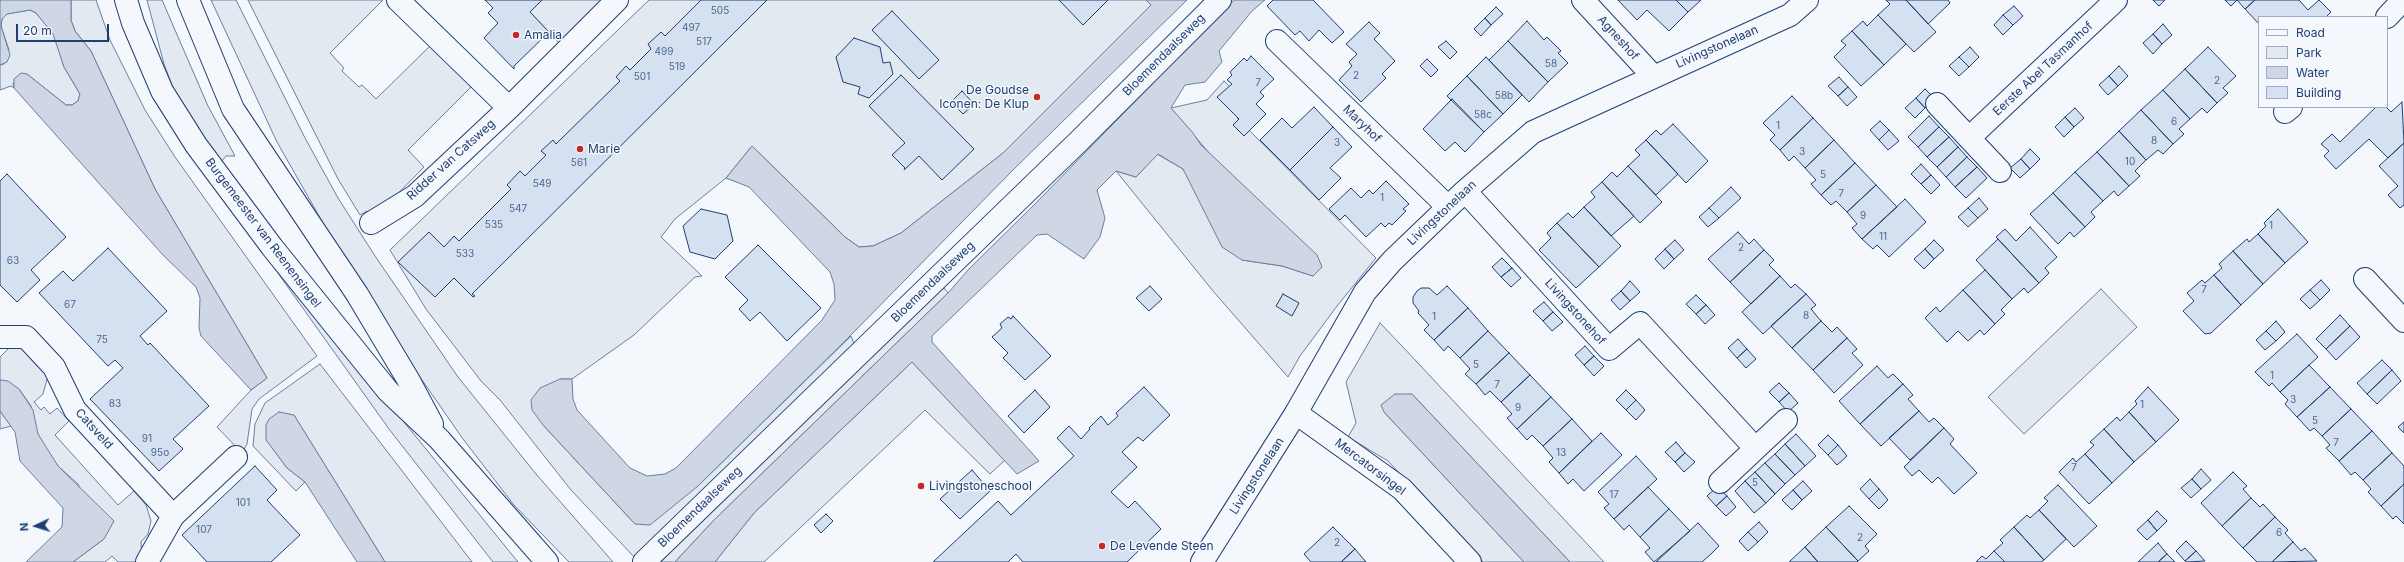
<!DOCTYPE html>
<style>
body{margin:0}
#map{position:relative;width:2404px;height:562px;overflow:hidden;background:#f4f7fb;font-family:Inter,sans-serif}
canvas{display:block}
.legend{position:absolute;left:2258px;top:16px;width:130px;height:92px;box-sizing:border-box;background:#f4f7fb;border:1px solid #9eadc5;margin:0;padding:5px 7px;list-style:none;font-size:12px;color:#1d3f73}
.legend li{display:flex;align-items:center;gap:8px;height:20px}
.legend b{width:20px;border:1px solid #9eadc5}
.north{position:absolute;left:16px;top:506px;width:40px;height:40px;-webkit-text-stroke:3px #f4f7fb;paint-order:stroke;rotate:266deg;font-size:11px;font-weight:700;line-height:16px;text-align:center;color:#1d3f73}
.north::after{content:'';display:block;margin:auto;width:14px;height:18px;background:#1d3f73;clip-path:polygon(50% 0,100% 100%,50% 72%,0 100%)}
.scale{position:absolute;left:16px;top:24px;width:93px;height:18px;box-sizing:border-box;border:2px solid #1d3f73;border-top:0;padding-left:5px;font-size:12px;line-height:14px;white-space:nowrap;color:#1d3f73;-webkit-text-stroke:3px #f4f7fb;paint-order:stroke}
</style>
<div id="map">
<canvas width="2404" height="562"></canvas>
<ul class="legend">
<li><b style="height:5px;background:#f4f7fb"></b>Road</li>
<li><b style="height:11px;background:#e3e9f0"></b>Park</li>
<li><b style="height:11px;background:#cfd7e4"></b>Water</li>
<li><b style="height:11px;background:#d5e0f0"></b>Building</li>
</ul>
<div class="north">N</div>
<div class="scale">20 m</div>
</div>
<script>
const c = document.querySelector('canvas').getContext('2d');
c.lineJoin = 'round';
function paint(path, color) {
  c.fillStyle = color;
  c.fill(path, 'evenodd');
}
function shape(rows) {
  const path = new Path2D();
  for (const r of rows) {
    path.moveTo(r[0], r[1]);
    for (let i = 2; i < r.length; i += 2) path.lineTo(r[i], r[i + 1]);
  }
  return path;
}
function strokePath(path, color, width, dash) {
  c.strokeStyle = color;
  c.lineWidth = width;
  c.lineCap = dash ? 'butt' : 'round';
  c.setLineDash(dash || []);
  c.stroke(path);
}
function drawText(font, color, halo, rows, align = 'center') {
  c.font = font + ' Inter,sans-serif';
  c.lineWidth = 3;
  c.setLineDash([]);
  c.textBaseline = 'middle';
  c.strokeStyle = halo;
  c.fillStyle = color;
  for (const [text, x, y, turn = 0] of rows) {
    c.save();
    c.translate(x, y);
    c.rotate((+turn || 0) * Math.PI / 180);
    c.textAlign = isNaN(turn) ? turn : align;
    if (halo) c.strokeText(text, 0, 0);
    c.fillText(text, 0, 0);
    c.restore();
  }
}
const green = shape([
 [71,0,96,0,110,40,145,110,175,157,317,356,259,399,252,409,247,444,242,453,217,427,251,390,267,378,155,189,91,51,75,31,71,20,71,0],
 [147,0,162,0,208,106,235,156,226,156,221,162,192,121,175,93,164,64,147,0],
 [211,0,236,0,305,138,338,198,375,256,458,377,536,474,613,562,569,562,514,505,463,439,413,367,327,230,277,142,211,0],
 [248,0,383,0,330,53,344,68,342,71,359,87,362,85,376,99,431,45,472,86,408,150,424,167,374,218,367,211,360,215,338,179,248,0],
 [542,0,602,0,559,43,530,12,542,0],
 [649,0,1146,0,1151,5,1003,153,901,233,873,246,859,247,845,237,752,146,726,178,675,219,661,237,702,276,695,277,634,335,572,379,560,379,543,425,635,524,698,486,851,336,854,344,636,559,571,490,500,400,481,381,426,309,390,250,649,0],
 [30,10,36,13,54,34,64,67,80,94,78,101,72,105,66,105,27,74,13,83,14,88,11,86,0,90,0,65,4,64,9,50,1,26,2,19,7,14,30,10],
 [1224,81,1248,105,1237,118,1376,258,1337,306,1300,356,1288,377,1213,291,1116,171,1136,177,1157,154,1183,169,1242,260,1282,266,1313,276,1171,108,1207,100,1224,81],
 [265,255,276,265,518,562,493,562,389,429,265,255],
 [944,288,948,293,714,520,675,562,660,562,674,545,941,289,944,288],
 [2101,289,2137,327,2024,434,1988,397,2101,289],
 [1380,323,1402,346,1604,562,1570,562,1412,394,1384,412,1524,562,1483,562,1388,461,1348,437,1356,423,1346,382,1380,323],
 [11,346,23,346,49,372,43,394,34,402,41,410,44,407,50,414,57,408,69,421,55,435,118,505,134,491,146,505,151,521,148,534,141,542,142,557,136,562,118,562,112,556,105,562,73,562,104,539,78,484,58,466,44,446,35,428,31,406,19,389,0,380,0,357,11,346],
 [912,362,1005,460,990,474,925,410,764,562,715,562,754,513,912,362],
 [320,364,472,562,385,562,294,415,273,449,287,468,305,482,296,491,253,446,255,424,265,403,320,364],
 [0,411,11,426,0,429,0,411]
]);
paint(green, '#e3e9f0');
strokePath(green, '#687fa3', 1);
const water = shape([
 [0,0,71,0,71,20,75,31,91,51,155,189,267,378,251,390,201,336,199,328,200,298,196,287,163,255,14,88,14,79,21,73,27,74,66,105,72,105,78,101,80,94,64,67,53,34,36,13,30,10,7,14,2,19,1,26,10,55,7,62,0,65,0,0],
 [1146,0,1187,0,1015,168,851,335,698,486,650,525,635,524,543,425,532,410,531,400,540,388,560,379,572,379,573,399,577,410,630,468,647,476,665,474,676,468,822,320,835,300,834,284,830,272,749,187,726,178,752,146,845,237,859,247,873,246,901,233,1003,153,1151,5,1146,0],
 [1234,0,1265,0,1252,11,1219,51,1222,62,1205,82,1185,85,1171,108,1193,133,1201,145,1317,255,1322,267,1313,276,1282,266,1242,260,1222,247,1183,169,1158,154,1136,177,1116,171,1097,190,1105,218,1100,237,1084,259,1047,234,1037,235,932,336,932,342,1039,461,1017,474,912,362,754,513,715,562,675,562,714,520,948,293,968,270,1034,205,1234,0],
 [0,380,8,381,19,389,33,410,38,434,58,466,114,521,104,539,73,562,26,562,62,527,63,508,20,461,15,432,0,411,0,380],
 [1395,394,1412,394,1570,562,1524,562,1384,412,1381,405,1395,394],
 [279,412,294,415,385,562,357,562,305,482,287,468,266,440,266,425,269,419,279,412]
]);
paint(water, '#cfd7e4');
strokePath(water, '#687fa3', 1);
const building = shape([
 [485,0,542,0,530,12,549,32,514,66,514,69,484,38,498,23,488,13,493,8,485,0],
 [701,0,767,0,472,294,475,296,473,297,454,278,435,297,398,262,429,232,444,247,454,236,459,241,511,189,507,185,520,171,525,176,546,155,541,151,553,140,556,144,620,81,616,77,626,66,630,70,651,49,648,44,661,32,665,36,701,0],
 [1059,0,1108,0,1083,25,1059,0],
 [1273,0,1313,0,1344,32,1332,43,1319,30,1309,41,1300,31,1295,35,1267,6,1273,0],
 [1618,0,1676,0,1688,12,1669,31,1647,10,1637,20,1618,0],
 [1676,0,1701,0,1688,12,1676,0],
 [1886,0,1906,0,1936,32,1914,52,1878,15,1890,4,1886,0],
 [1906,0,1948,0,1950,3,1928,24,1906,0],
 [2153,0,2165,0,2159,6,2153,0],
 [2225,0,2255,0,2245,9,2237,0,2231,6,2225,0],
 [2255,0,2299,0,2308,10,2319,0,2331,12,2326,17,2259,17,2259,24,2245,9,2255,0],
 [2014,6,2023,16,2013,25,2003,15,2014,6],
 [1496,7,1503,14,1491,25,1485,18,1496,7],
 [892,11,939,60,919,79,872,30,892,11],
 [1878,15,1906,44,1884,65,1852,31,1863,21,1867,26,1878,15],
 [2003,15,2013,25,2003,35,1994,25,2003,15],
 [1485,18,1491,25,1481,36,1474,29,1485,18],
 [1527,21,1544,40,1547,37,1561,51,1558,53,1568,63,1548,82,1508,41,1527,21],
 [1369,22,1380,33,1374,39,1395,61,1382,74,1386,78,1361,102,1339,80,1352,66,1349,62,1357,54,1346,44,1369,22],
 [2163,24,2172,35,2162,44,2153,34,2163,24],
 [1852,31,1884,65,1861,86,1834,57,1846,45,1841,41,1852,31],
 [2153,34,2162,44,2153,54,2143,43,2153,34],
 [854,38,880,47,883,63,890,62,893,74,869,98,858,94,860,87,843,82,836,57,854,38],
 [1446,41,1457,52,1450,59,1438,47,1446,41],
 [1508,41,1548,82,1529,102,1489,60,1508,41],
 [1970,47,1979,57,1969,67,1959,57,1970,47],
 [2208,47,2236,76,2223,88,2228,93,2217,103,2185,69,2208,47],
 [1251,56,1274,79,1260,92,1264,96,1256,104,1266,114,1244,136,1233,125,1239,119,1217,97,1232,84,1227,80,1232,75,1230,72,1244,58,1247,61,1251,56],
 [1486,57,1522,95,1503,114,1467,76,1486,57],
 [1959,57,1969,67,1959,76,1949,66,1959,57],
 [1427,59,1438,70,1431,77,1420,66,1427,59],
 [2119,66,2128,76,2118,86,2109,76,2119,66],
 [2185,69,2217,103,2207,113,2202,108,2190,119,2163,90,2185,69],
 [901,75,974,149,942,180,919,156,904,170,905,168,892,155,905,143,869,106,901,75],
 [1467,76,1503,114,1484,132,1447,96,1467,76],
 [2109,76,2118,86,2108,95,2099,85,2109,76],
 [1839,77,1848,87,1838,96,1828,86,1839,77],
 [1848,87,1857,97,1847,106,1838,96,1848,87],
 [1925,89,1935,99,1925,108,1916,98,1925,89],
 [2163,90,2190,119,2179,129,2184,134,2173,144,2141,110,2163,90],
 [962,91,974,104,963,114,951,102,962,91],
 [1792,96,1813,118,1780,150,1770,140,1775,135,1763,123,1792,96],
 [1916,98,1925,108,1915,118,1905,108,1916,98],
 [1452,99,1484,132,1465,152,1455,142,1445,151,1423,129,1452,99],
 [2402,102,2404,143,2388,158,2369,139,2336,169,2324,156,2329,151,2321,144,2332,134,2340,142,2376,107,2386,107,2391,112,2402,102],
 [1314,107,1333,127,1290,170,1260,140,1282,118,1292,128,1314,107],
 [2075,108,2084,118,2074,127,2065,117,2075,108],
 [2141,110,2173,144,2163,154,2158,150,2146,160,2119,131,2141,110],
 [1929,116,1939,127,1918,147,1908,137,1929,116],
 [2065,117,2074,127,2064,137,2055,127,2065,117],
 [1813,118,1834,140,1805,168,1794,156,1789,161,1780,150,1813,118],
 [1880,121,1889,130,1879,140,1870,130,1880,121],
 [1673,124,1708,161,1686,183,1646,140,1656,130,1661,135,1673,124],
 [1333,127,1352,147,1330,168,1341,178,1319,200,1290,170,1333,127],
 [1939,127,1949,137,1927,157,1918,147,1939,127],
 [1889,130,1899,141,1888,150,1879,140,1889,130],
 [2119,131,2146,160,2135,171,2140,176,2129,186,2097,152,2119,131],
 [1949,137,1958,147,1937,167,1927,157,1949,137],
 [1646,140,1678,174,1656,195,1628,166,1640,155,1635,150,1646,140],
 [1834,140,1855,163,1821,195,1811,184,1816,180,1805,168,1834,140],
 [2404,143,2404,205,2400,208,2388,195,2398,186,2379,166,2404,143],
 [1958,147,1967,157,1946,177,1937,167,1958,147],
 [2030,149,2040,159,2030,169,2021,159,2030,149],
 [2097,152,2129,186,2118,196,2114,191,2103,201,2075,172,2097,152],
 [1967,157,1977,167,1955,187,1946,177,1967,157],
 [2021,159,2030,169,2020,178,2010,168,2021,159],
 [1855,163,1876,185,1847,212,1836,201,1831,205,1821,195,1855,163],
 [1921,164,1931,175,1921,184,1911,174,1921,164],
 [1628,166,1662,202,1640,223,1602,182,1612,172,1617,177,1628,166],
 [1977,167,1987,178,1966,198,1955,187,1977,167],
 [2075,172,2103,201,2091,212,2095,217,2085,227,2053,193,2075,172],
 [7,174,66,237,31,270,40,280,17,302,0,285,0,181,7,174],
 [1931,175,1940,185,1931,194,1921,184,1931,175],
 [1386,181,1409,204,1403,209,1406,211,1392,225,1389,223,1385,227,1381,223,1366,237,1345,215,1340,220,1329,209,1351,188,1361,198,1369,190,1373,194,1386,181],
 [1602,182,1634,216,1611,236,1584,207,1595,197,1591,192,1602,182],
 [1876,185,1897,207,1862,239,1852,228,1857,224,1847,212,1876,185],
 [1731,187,1741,198,1719,218,1709,208,1731,187],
 [2053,193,2085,227,2074,237,2070,232,2058,244,2030,214,2053,193],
 [1979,198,1988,209,1978,218,1968,208,1979,198],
 [1905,199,1926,222,1889,257,1877,245,1873,249,1862,239,1905,199],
 [1584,207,1621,246,1599,267,1557,223,1568,213,1573,218,1584,207],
 [1709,208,1719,218,1708,227,1699,217,1709,208],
 [1968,208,1978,218,1968,227,1958,217,1968,208],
 [701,209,727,215,733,241,715,259,690,252,683,226,701,209],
 [2278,209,2308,242,2285,263,2258,234,2266,226,2264,223,2278,209],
 [1557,223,1599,267,1576,288,1539,250,1551,238,1547,233,1557,223],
 [2030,227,2057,257,2045,268,2049,273,2039,283,1996,237,2005,229,2016,241,2030,227],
 [1738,232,1749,244,1754,239,1764,250,1730,282,1708,259,1738,232],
 [2258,234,2285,263,2263,284,2233,251,2247,239,2249,242,2258,234],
 [1998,239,2039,283,2028,293,2024,288,2012,299,1976,260,1998,239],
 [1675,240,1684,250,1674,259,1665,249,1675,240],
 [1934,240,1944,250,1934,259,1925,249,1934,240],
 [758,245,821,308,787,341,760,312,750,321,739,309,748,300,725,277,758,245],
 [108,248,167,311,140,336,148,345,150,343,209,406,173,439,183,449,159,471,90,399,123,368,115,360,108,366,39,293,63,271,73,281,108,248],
 [1665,249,1674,259,1664,269,1655,259,1665,249],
 [1925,249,1934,259,1924,269,1914,259,1925,249],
 [1764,250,1774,260,1769,265,1780,276,1751,304,1730,282,1764,250],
 [2233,251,2263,284,2241,305,2214,275,2222,268,2219,264,2233,251],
 [1502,258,1512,268,1501,277,1492,267,1502,258],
 [1512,268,1521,278,1511,287,1501,277,1512,268],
 [1985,270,2012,299,2001,310,2005,314,1995,324,1963,290,1985,270],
 [2214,275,2241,305,2211,333,2205,334,2183,311,2194,301,2187,293,2202,280,2205,283,2214,275],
 [1780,276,1791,288,1795,284,1806,294,1763,334,1742,312,1780,276],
 [2321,280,2330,290,2320,300,2310,290,2321,280],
 [1630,281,1640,292,1630,301,1621,291,1630,281],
 [1150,286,1162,299,1149,311,1136,298,1150,286],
 [1447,286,1468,308,1434,340,1424,330,1429,325,1418,313,1419,311,1413,303,1413,297,1417,291,1421,288,1429,288,1437,295,1447,286],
 [1963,290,1995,324,1984,335,1980,330,1968,341,1958,331,1947,342,1925,318,1936,307,1940,312,1963,290],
 [2310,290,2320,300,2310,309,2300,299,2310,290],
 [1621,291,1630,301,1620,310,1611,300,1621,291],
 [1283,294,1299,303,1292,316,1276,306,1283,294],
 [1806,294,1816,305,1811,309,1821,321,1792,348,1771,326,1806,294],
 [1696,295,1706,305,1696,314,1686,304,1696,295],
 [1544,302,1553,312,1543,321,1533,311,1544,302],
 [1706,305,1715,315,1705,324,1696,314,1706,305],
 [1468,308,1488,331,1460,358,1448,346,1444,351,1434,340,1468,308],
 [1553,312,1563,322,1552,331,1543,321,1553,312],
 [2340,315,2350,326,2326,349,2316,339,2340,315],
 [1013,316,1051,356,1025,380,1003,358,1008,353,992,337,1002,328,1000,324,1008,317,1011,319,1013,316],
 [1821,321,1832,332,1837,327,1847,338,1813,370,1792,348,1821,321],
 [2276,321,2285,332,2276,341,2266,331,2276,321],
 [2350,326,2360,337,2336,360,2326,349,2350,326],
 [1488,331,1509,353,1476,384,1465,374,1470,369,1460,358,1488,331],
 [2266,331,2276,341,2265,350,2256,340,2266,331],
 [2297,334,2318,357,2280,392,2272,383,2269,386,2255,372,2297,334],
 [1847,338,1857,349,1852,353,1863,365,1834,393,1813,370,1847,338],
 [1738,339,1747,349,1737,358,1728,348,1738,339],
 [1585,346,1594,356,1584,365,1575,355,1585,346],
 [1747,349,1756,359,1746,368,1737,358,1747,349],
 [1509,353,1530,375,1501,402,1490,391,1485,395,1476,384,1509,353],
 [1594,356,1604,366,1594,376,1584,365,1594,356],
 [2382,360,2392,370,2367,394,2357,383,2382,360],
 [2309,365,2330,387,2297,417,2285,404,2288,400,2280,392,2309,365],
 [1877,366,1888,378,1893,374,1903,384,1860,424,1839,401,1877,366],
 [2392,370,2401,381,2377,404,2367,394,2392,370],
 [1530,375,1551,397,1517,429,1507,418,1512,414,1501,402,1530,375],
 [1779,383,1789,393,1779,402,1769,392,1779,383],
 [1903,384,1913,395,1908,399,1919,411,1881,446,1860,424,1903,384],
 [1144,387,1170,415,1143,441,1138,437,1122,452,1137,467,1111,492,1128,508,1135,501,1161,529,1127,562,1023,562,1016,554,1008,562,933,562,998,501,1011,515,1074,456,1057,438,1069,426,1081,439,1090,429,1089,428,1101,416,1108,425,1118,416,1116,413,1144,387],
 [2148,387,2179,420,2156,442,2129,412,2137,404,2135,401,2148,387],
 [2330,387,2351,409,2322,436,2314,428,2310,431,2297,417,2330,387],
 [1035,390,1050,407,1024,433,1008,416,1035,390],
 [1626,390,1636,400,1626,410,1616,400,1626,390],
 [1789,393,1798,403,1788,412,1779,402,1789,393],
 [1551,397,1572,419,1543,446,1532,435,1527,440,1517,429,1551,397],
 [1636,400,1645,410,1636,420,1626,410,1636,400],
 [2351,409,2372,431,2339,461,2326,448,2330,445,2322,436,2351,409],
 [1919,411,1929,422,1934,418,1944,428,1910,460,1889,438,1919,411],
 [2129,412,2156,442,2134,462,2104,429,2117,417,2120,421,2129,412],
 [1572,419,1592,441,1559,473,1549,462,1553,458,1543,446,1572,419],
 [2404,422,2404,433,2398,427,2404,422],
 [1944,428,1954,439,1950,444,1977,473,1954,494,1938,477,1932,483,1919,470,1912,476,1904,467,1944,428],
 [2104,429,2134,462,2112,483,2085,454,2094,445,2090,442,2104,429],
 [2372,431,2392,453,2363,480,2355,472,2351,475,2339,461,2372,431],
 [1601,433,1622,455,1584,491,1573,479,1568,484,1559,473,1601,433],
 [1796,434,1816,456,1805,466,1785,444,1796,434],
 [1828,435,1838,445,1828,455,1818,445,1828,435],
 [1676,442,1685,453,1675,462,1665,452,1676,442],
 [1785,444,1805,466,1795,475,1775,454,1785,444],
 [1838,445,1847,456,1837,465,1828,455,1838,445],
 [1685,453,1695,462,1684,472,1675,462,1685,453],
 [2392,453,2404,466,2404,484,2381,506,2368,492,2371,489,2363,480,2392,453],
 [1775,454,1795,475,1785,484,1765,463,1775,454],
 [2085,454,2112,483,2089,504,2059,472,2073,458,2076,462,2085,454],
 [1636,456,1657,479,1614,519,1604,508,1609,504,1598,492,1636,456],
 [1765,463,1785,484,1775,494,1755,472,1765,463],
 [255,466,277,490,267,500,300,535,271,562,207,562,182,535,255,466],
 [2201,469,2211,480,2201,489,2192,479,2201,469],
 [972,470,990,491,960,519,940,499,972,470],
 [1755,472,1775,494,1766,503,1745,481,1755,472],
 [2233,472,2247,486,2243,489,2251,498,2222,526,2201,503,2233,472],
 [1870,479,1879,489,1869,499,1860,489,1870,479],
 [2192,479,2201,489,2191,498,2181,488,2192,479],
 [1745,481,1766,503,1754,513,1735,491,1745,481],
 [1803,481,1812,491,1802,500,1793,490,1803,481],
 [2404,484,2404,524,2396,516,2393,519,2381,506,2404,484],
 [2058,485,2097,526,2074,547,2039,510,2048,501,2044,498,2058,485],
 [1648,487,1669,509,1640,537,1629,525,1624,530,1614,519,1648,487],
 [1717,487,1727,496,1716,506,1707,496,1717,487],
 [1879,489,1888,500,1879,509,1869,499,1879,489],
 [1793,490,1802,500,1792,510,1782,500,1793,490],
 [1727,496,1736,507,1726,516,1716,506,1727,496],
 [2251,498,2260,507,2263,504,2275,517,2243,548,2222,526,2251,498],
 [1849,506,1877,534,1865,546,1869,551,1858,561,1826,527,1849,506],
 [1669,509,1690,531,1654,562,1645,552,1650,548,1640,537,1669,509],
 [2039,510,2066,539,2044,560,2014,527,2027,515,2030,518,2039,510],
 [2157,511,2167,521,2157,531,2148,520,2157,511],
 [826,514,833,521,821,533,814,525,826,514],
 [2275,517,2288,530,2285,533,2293,542,2272,562,2257,562,2243,548,2275,517],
 [2148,520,2157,531,2147,540,2137,530,2148,520],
 [1759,522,1768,532,1758,542,1748,532,1759,522],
 [1698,523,1719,546,1711,554,1702,562,1656,562,1698,523],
 [1333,527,1355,549,1341,562,1311,562,1304,554,1333,527],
 [1826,527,1858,561,1857,562,1818,562,1805,547,1826,527],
 [2014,527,2044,560,2041,562,2005,562,1994,551,2003,543,2000,540,2014,527],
 [1748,532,1758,542,1748,551,1739,541,1748,532],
 [2186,541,2196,551,2185,561,2176,551,2186,541],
 [2293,542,2301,551,2305,548,2317,561,2272,562,2293,542],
 [2158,543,2167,554,2158,562,2138,562,2158,543],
 [1805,547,1818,562,1789,562,1805,547],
 [1355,549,1366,562,1341,562,1355,549],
 [1994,551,2005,562,1976,562,1982,556,1986,559,1994,551],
 [2196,551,2205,561,2187,562,2185,561,2196,551],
 [2167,554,2175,562,2158,562,2167,554]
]);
paint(building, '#d5e0f0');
strokePath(building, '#1d3f73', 1);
const street = shape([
 [398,0,509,108],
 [1583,0,1653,76],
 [2387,17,2403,0],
 [1277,41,1448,207],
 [1937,104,2000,171],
 [2285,112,2291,107],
 [1969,138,2116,0],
 [1465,191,1609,349,1640,323,1755,448],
 [371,223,415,196,509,108,617,0],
 [2365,279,2404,321],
 [0,337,26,337,54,367,75,410,173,516],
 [1720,482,1786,420],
 [147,562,173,516,236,457],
 [644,562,1078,142,1220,0],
 [1202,562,1296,413,1365,292,1392,261,1465,191,1533,132,1790,15,1807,0]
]);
const secondary = shape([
 [126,0,133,23,162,91,196,145,272,247,388,391,439,439,547,562],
 [188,0,233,109,357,294,409,381,432,424],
 [1296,413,1402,489,1470,562]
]);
strokePath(street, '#1d3f73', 24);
strokePath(secondary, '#1d3f73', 24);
strokePath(street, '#f4f7fb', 22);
strokePath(secondary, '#f4f7fb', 22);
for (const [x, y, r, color] of [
 [516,35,4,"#c62828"],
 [1037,97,4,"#c62828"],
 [580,149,4,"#c62828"],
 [921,486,4,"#c62828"],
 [1102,546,4,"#c62828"]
]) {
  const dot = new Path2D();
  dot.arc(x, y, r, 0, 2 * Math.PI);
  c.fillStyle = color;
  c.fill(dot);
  strokePath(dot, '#f4f7fb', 1.5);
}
drawText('10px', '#4b6792', null, [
 ["505",720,11],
 ["497",691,28],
 ["517",704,42],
 ["499",664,52],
 ["58",1551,64],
 ["519",677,67],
 ["2",1356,76],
 ["501",642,77],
 ["2",2217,81],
 ["7",1258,83],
 ["58b",1504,96],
 ["58c",1483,115],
 ["6",2174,122],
 ["1",1778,126],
 ["8",2154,141],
 ["3",1337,143],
 ["3",1802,152],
 ["10",2130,162],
 ["561",579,163],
 ["5",1823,175],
 ["549",542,184],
 ["7",1841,194],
 ["1",1382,198],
 ["547",518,209],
 ["9",1863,216],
 ["535",494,225],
 ["1",2271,226],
 ["11",1883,237],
 ["2",1741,248],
 ["533",465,254],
 ["63",13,261],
 ["7",2204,290],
 ["67",70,305],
 ["8",1806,316],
 ["1",1434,317],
 ["75",102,340],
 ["5",1476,365],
 ["1",2272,376],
 ["7",1497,385],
 ["3",2293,400],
 ["83",115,404],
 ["1",2142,405],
 ["9",1518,408],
 ["5",2315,421],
 ["91",147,439],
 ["7",2336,443],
 ["95o",160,453],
 ["13",1561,453],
 ["7",2074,468],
 ["5",1755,483],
 ["17",1614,495],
 ["101",243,503],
 ["107",204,530],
 ["6",2279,533],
 ["2",1860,538],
 ["2",1337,543]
]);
drawText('12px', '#1d3f73', '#f4f7fb', [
 ["Amalia",524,35],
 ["De Goudse",1029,90,"right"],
 ["Iconen: De Klup",1029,104,"right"],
 ["Marie",588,149],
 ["Livingstoneschool",929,486],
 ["De Levende Steen",1110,546]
], 'left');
drawText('12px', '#1d3f73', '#f4f7fb', [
 ["Agneshof",1618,38,48],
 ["Livingstonelaan",1717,47,-24],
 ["Bloemendaalseweg",1164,55,-45],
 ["Eerste Abel Tasmanhof",2043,69,-43],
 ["Maryhof",1362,124,44],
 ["Ridder van Catsweg",451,160,-42],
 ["Livingstonelaan",1442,213,-43],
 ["Burgemeester van Reenensingel",263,233,53],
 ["Bloemendaalseweg",933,282,-44],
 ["Livingstonehof",1575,312,48],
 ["Catsveld",94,429,48],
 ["Mercatorsingel",1370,467,37],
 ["Livingstonelaan",1257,476,-57],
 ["Bloemendaalseweg",700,507,-44]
]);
</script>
